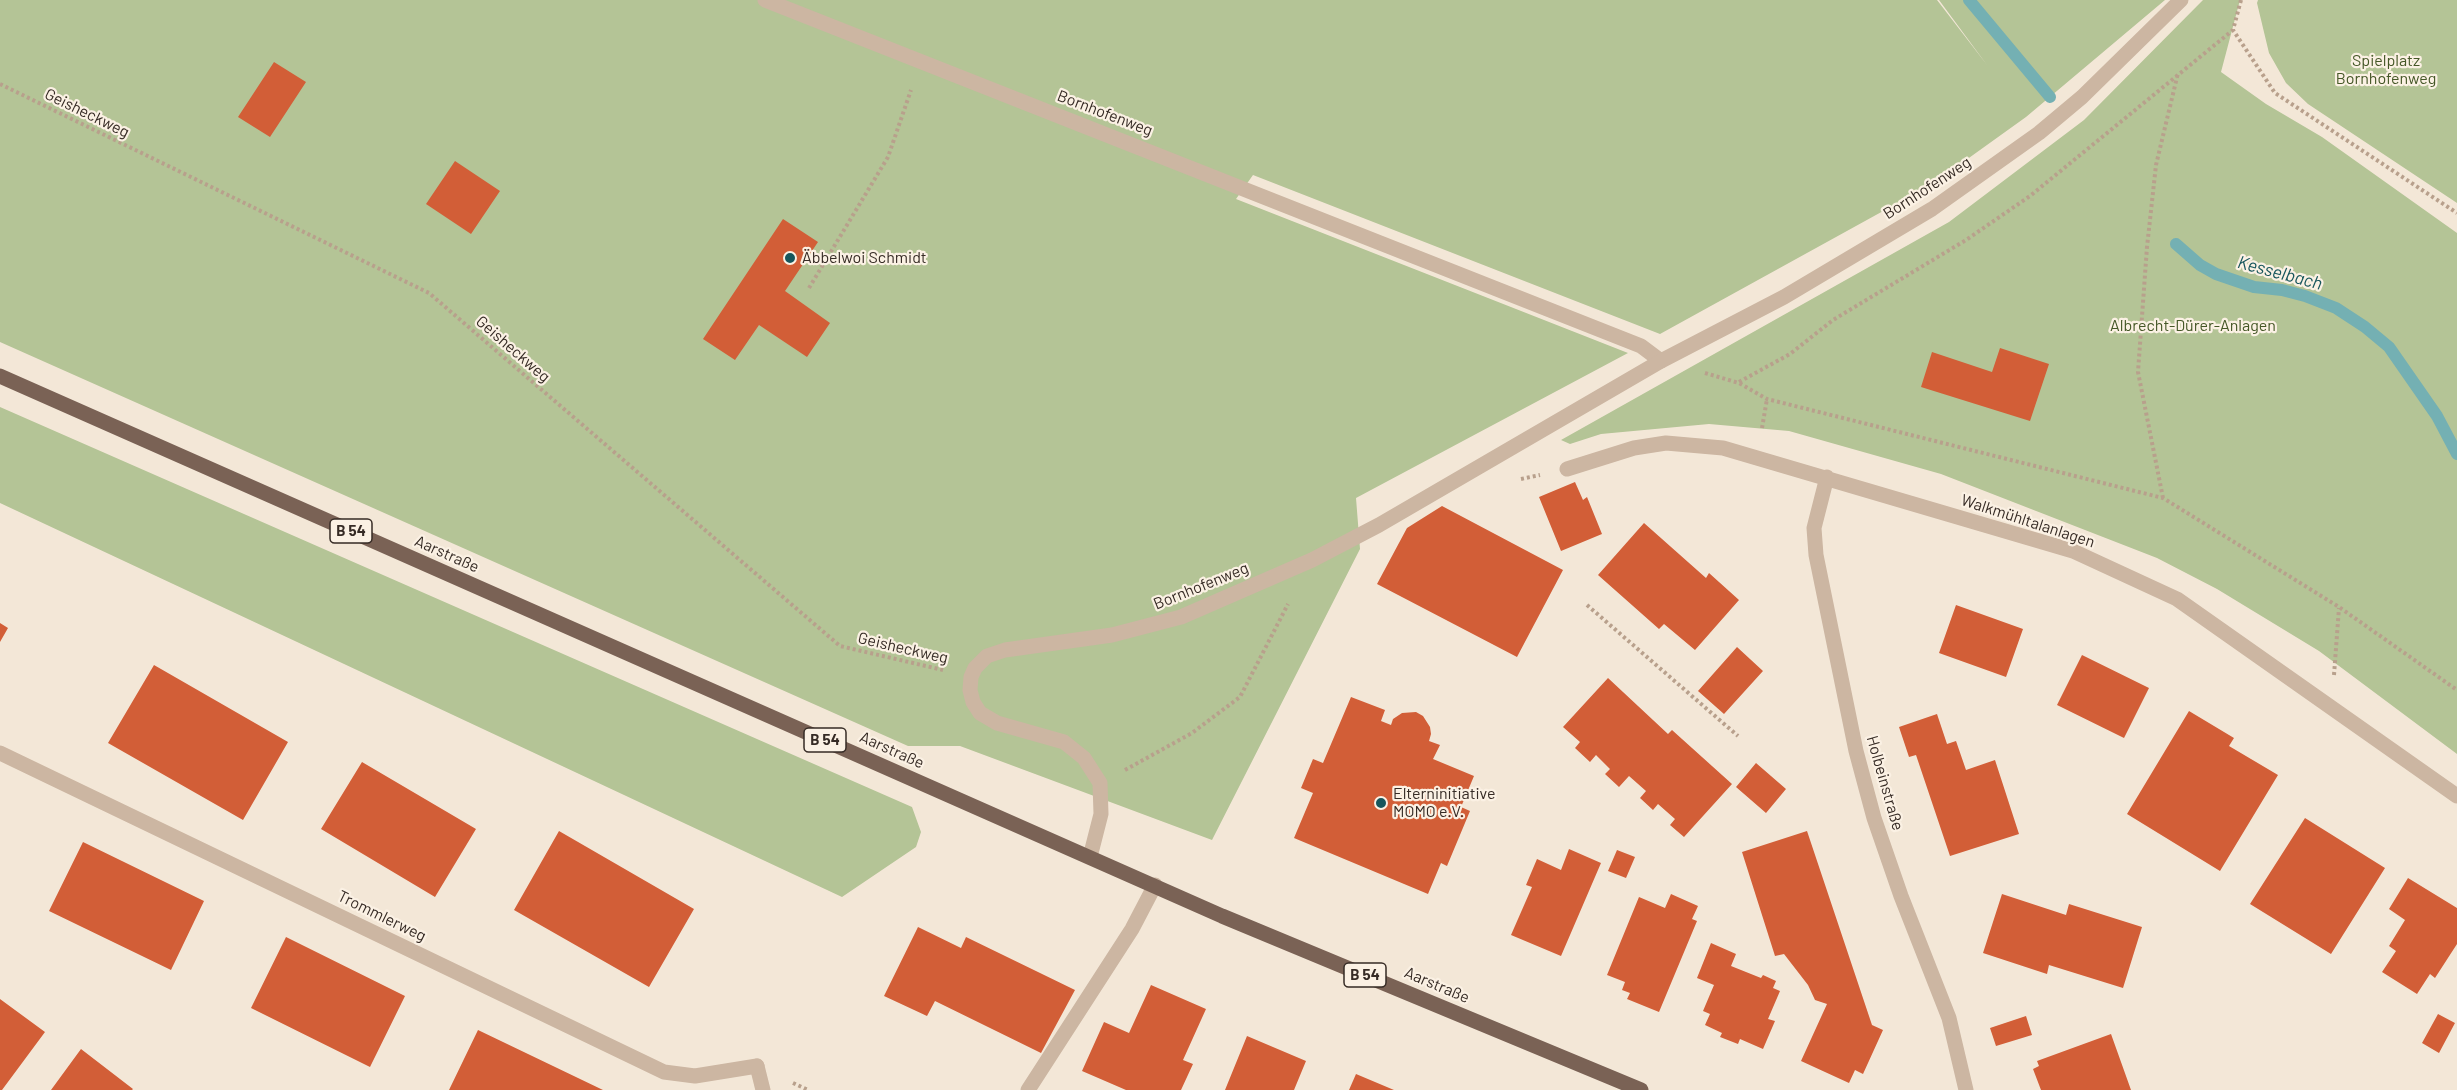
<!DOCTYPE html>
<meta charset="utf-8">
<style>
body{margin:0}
canvas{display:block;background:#f3e7d7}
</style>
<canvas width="2457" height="1090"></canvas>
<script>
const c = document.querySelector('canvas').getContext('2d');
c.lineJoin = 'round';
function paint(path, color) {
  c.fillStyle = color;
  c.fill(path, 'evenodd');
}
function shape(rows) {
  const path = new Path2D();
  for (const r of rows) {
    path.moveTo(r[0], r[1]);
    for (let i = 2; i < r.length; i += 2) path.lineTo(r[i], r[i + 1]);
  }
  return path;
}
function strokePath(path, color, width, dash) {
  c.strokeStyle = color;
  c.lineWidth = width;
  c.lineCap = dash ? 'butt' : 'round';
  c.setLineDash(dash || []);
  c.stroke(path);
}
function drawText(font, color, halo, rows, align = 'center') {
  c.font = font + ' Barlow,sans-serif';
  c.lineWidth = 4.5;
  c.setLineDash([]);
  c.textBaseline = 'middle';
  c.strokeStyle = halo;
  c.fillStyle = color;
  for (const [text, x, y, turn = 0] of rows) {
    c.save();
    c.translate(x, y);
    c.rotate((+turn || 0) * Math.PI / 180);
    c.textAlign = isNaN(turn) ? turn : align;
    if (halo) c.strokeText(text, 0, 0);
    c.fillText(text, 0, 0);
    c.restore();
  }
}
paint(shape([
 [0,0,1937,0,1987,65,1939,0,2165,0,2026,117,1934,183,1660,334,1253,175,1236,199,1628,353,1356,498,1360,549,1212,840,960,746,908,746,0,342],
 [2203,0,2240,0,2221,72,2266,104,2322,137,2457,233,2457,754,2319,651,2217,589,2157,558,1941,474,1789,431,1709,424,1601,434,1570,444,1561,440,1949,222,2084,120],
 [2258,0,2457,0,2457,203,2308,104,2286,83,2269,53,2257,3],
 [0,407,912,807,921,832,916,847,842,897,0,503]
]), '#b4c496');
strokePath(shape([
 [1969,0,2050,97],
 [2176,244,2200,265,2216,274,2254,287,2282,290,2305,296,2336,308,2365,327,2389,347,2437,416,2457,454]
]), '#74b0b3', 12);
paint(shape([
 [274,62,306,82,270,137,238,117],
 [455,161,500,191,471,234,426,204],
 [783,219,818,242,785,291,830,323,807,357,759,325,735,360,703,339],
 [2000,348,2049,364,2030,421,1921,387,1932,352,1992,372],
 [1575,482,1583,500,1587,497,1602,534,1561,551,1539,497],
 [1442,506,1563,570,1517,657,1377,584,1407,528],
 [1644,523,1706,578,1709,573,1739,600,1695,650,1664,624,1659,629,1598,575],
 [1956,605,2023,629,2006,677,1939,653],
 [0,623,8,628,0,642],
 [1737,647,1763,671,1724,714,1698,691],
 [2082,655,2149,688,2124,738,2057,705],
 [154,665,288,742,243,820,108,743],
 [1608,678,1668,734,1672,730,1732,784,1684,837,1670,825,1675,819,1658,804,1653,810,1640,798,1646,791,1629,776,1619,787,1605,774,1610,769,1596,755,1590,762,1575,748,1580,742,1563,727],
 [1351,697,1385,710,1381,721,1391,725,1393,719,1402,713,1416,712,1423,716,1430,727,1431,734,1429,741,1440,745,1433,759,1474,776,1461,807,1470,811,1447,866,1441,863,1428,894,1294,838,1313,793,1301,788,1313,759,1323,763],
 [2189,711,2234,738,2229,746,2278,775,2220,871,2127,814],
 [1937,714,1947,744,1956,741,1966,770,1995,760,2019,834,1950,856,1916,755,1909,757,1899,727],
 [362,762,476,829,435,897,321,829],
 [1756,763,1786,789,1766,813,1736,787],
 [2305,818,2385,868,2331,954,2250,904],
 [559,831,694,909,649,987,514,910],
 [1807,831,1872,1025,1883,1030,1863,1074,1855,1070,1849,1083,1801,1061,1827,1004,1815,1000,1808,985,1784,954,1775,956,1742,852],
 [83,842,204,901,171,970,49,911],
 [1569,849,1601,863,1561,956,1511,935,1532,887,1526,885,1537,859,1561,870],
 [1617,850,1635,857,1626,878,1608,871],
 [2408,878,2457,908,2457,944,2435,978,2430,974,2417,994,2382,972,2396,951,2389,946,2405,920,2389,909],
 [1671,894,1698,906,1692,919,1697,921,1659,1012,1627,999,1630,993,1622,990,1625,982,1607,975,1639,897,1665,908],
 [2002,894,2066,915,2069,904,2142,927,2123,988,2049,965,2047,974,1983,953],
 [918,927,961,948,966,937,1075,990,1041,1053,935,1001,927,1016,884,996],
 [286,937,405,996,370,1067,251,1008],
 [1711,943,1736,954,1731,966,1761,978,1763,975,1776,981,1773,988,1780,991,1768,1019,1775,1021,1763,1049,1740,1039,1738,1044,1720,1037,1722,1033,1705,1025,1710,1014,1703,1011,1714,985,1697,978],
 [1151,985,1206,1009,1183,1060,1193,1064,1181,1090,1126,1090,1082,1071,1104,1022,1129,1033],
 [0,999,45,1032,2,1090,0,1090],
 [2438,1014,2455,1023,2439,1053,2422,1043],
 [2026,1016,2032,1035,1996,1046,1990,1028],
 [478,1030,603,1090,449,1090],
 [2111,1034,2131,1090,2041,1090,2033,1069,2039,1066,2037,1061],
 [1247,1036,1306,1061,1294,1090,1225,1090],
 [81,1049,133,1089,132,1090,51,1090],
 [1356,1074,1394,1090,1349,1090]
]), '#d25e37');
strokePath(shape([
 [2241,0,2233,30,2275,93,2457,213],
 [0,84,429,293,840,646,943,670],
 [809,288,888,157,911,90],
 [1705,373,1739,383,1767,399,2163,498,2339,607,2457,690],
 [1739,382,1790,354,1833,320,1966,240,2030,196,2233,30],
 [1762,428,1767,399],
 [1521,479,1540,475],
 [2163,498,2138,372,2147,247,2156,165,2178,73],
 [1587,605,1738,736],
 [2334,675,2339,608],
 [1125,770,1192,733,1240,697,1288,604],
 [793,1083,808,1090]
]), '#b8a08c', 4, [3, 3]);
strokePath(shape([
 [765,0,1641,346,1661,361],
 [757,1066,763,1090],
 [1028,1090,1132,929,1155,885]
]), '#ccb6a2', 15);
strokePath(shape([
 [1567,469,1634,448,1666,443,1723,448,2073,551,2177,599,2457,796],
 [1827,477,1814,528,1816,555,1856,751,1874,818,1901,896,1949,1018,1966,1090],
 [0,753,664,1072,695,1076,757,1066],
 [1090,857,1101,814,1100,783,1084,758,1064,742,997,723,980,713,973,702,970,690,971,677,975,668,987,656,1005,650,1112,635,1181,617,1312,560,1379,525,1661,361,1784,297,1932,209,2039,133,2082,97,2181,0]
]), '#ccb6a2', 15);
strokePath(shape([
 [0,376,1222,916,1641,1090]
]), '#7a6255', 15);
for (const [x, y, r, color] of [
 [790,258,6,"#17565c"],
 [1381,803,6,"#17565c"]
]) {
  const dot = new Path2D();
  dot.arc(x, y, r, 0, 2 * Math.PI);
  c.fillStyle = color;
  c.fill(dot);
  strokePath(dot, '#fbf1e4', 2);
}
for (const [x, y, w] of [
 [351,531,42],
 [825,740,42],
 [1365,975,42]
]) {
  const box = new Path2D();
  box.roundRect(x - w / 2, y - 12, w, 24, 4.5);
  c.fillStyle = '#fbf1e4';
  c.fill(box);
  strokePath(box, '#362b25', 1.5);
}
drawText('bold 15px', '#362b25', null, [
 ["B 54",351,531],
 ["B 54",825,740],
 ["B 54",1365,975]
]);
drawText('16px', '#455727', '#fbf1e4', [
 ["Spielplatz",2386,61],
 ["Bornhofenweg",2386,79],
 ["Albrecht-Dürer-Anlagen",2193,326]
]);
drawText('16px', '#362b25', '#fbf1e4', [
 ["Geisheckweg",87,113,26],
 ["Bornhofenweg",1105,113,21],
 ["Bornhofenweg",1927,188,-33],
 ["Geisheckweg",513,349,41],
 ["Walkmühltalanlagen",2028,521,18],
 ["Aarstraße",447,554,24],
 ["Bornhofenweg",1201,586,-22],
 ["Geisheckweg",903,648,13],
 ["Aarstraße",892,750,24],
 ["Holbeinstraße",1885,783,74],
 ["Trommlerweg",382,916,26],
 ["Aarstraße",1437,985,23]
]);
drawText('16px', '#362b25', '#fbf1e4', [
 ["Äbbelwoi Schmidt",802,258],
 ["Elterninitiative",1393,794],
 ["MOMO e.V.",1393,812]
], 'left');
drawText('italic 18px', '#17565c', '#fbf1e4', [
 ["Kesselbach",2280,273,15]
]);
</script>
